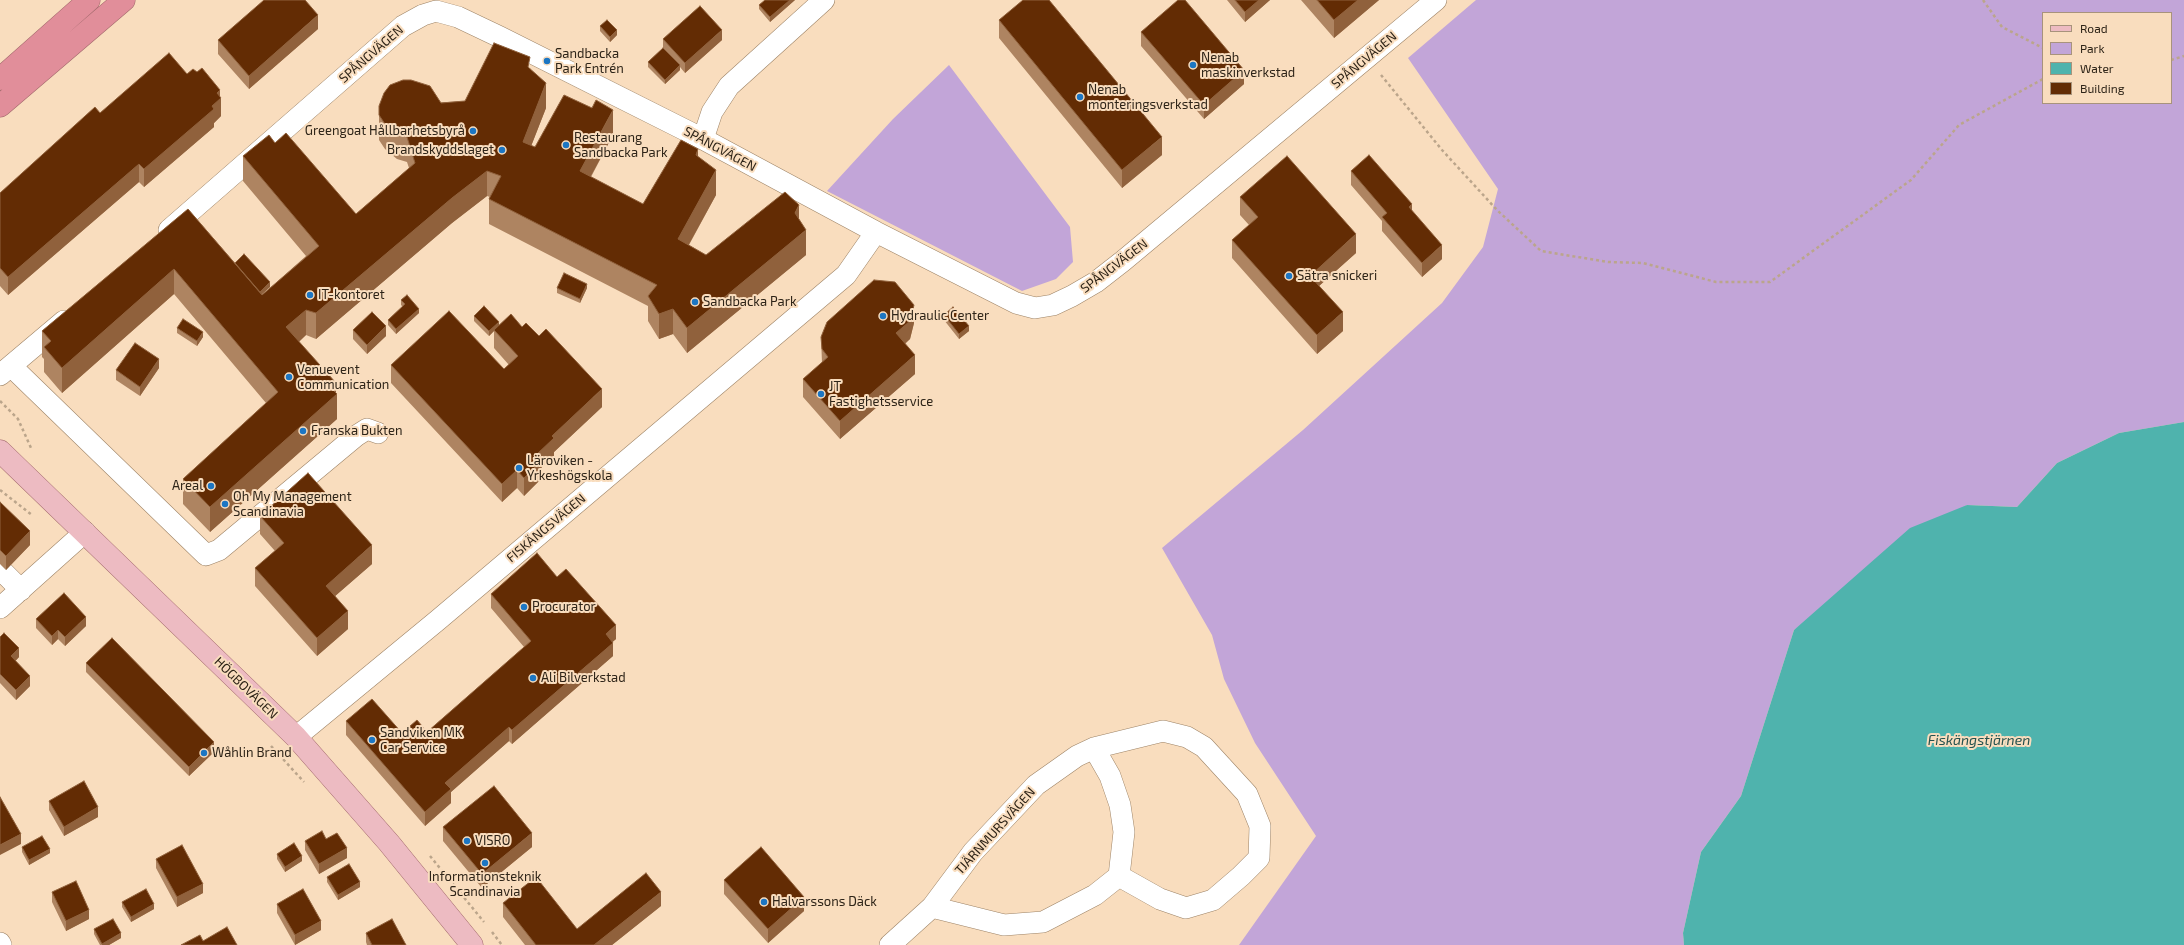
<!DOCTYPE html>
<meta charset="utf-8">
<style>
body{margin:0}
#map{position:relative;width:2184px;height:945px;overflow:hidden;background:#f9ddbe;font-family:"Exo 2",sans-serif}
canvas{display:block}
.legend{position:absolute;left:2042px;top:12px;width:130px;height:92px;box-sizing:border-box;background:#f9ddbe;border:1px solid #a8937c;margin:0;padding:5px 7px;list-style:none;font-size:12px;color:#2e2418}
.legend li{display:flex;align-items:center;gap:8px;height:20px}
.legend b{width:20px;border:1px solid #a8937c}
</style>
<div id="map">
<canvas width="2184" height="945"></canvas>
<ul class="legend">
<li><b style="height:5px;background:#edbbc2"></b>Road</li>
<li><b style="height:11px;background:#c2a5d8"></b>Park</li>
<li><b style="height:11px;background:#4fb3ad"></b>Water</li>
<li><b style="height:11px;background:#632c04"></b>Building</li>
</ul>
</div>
<script>
const c = document.querySelector('canvas').getContext('2d');
c.lineJoin = 'round';
function paint(path, color) {
  c.fillStyle = color;
  c.fill(path, 'evenodd');
}
function shape(rows) {
  const path = new Path2D();
  for (const r of rows) {
    path.moveTo(r[0], r[1]);
    for (let i = 2; i < r.length; i += 2) path.lineTo(r[i], r[i + 1]);
  }
  return path;
}
function strokePath(path, color, width, dash) {
  c.strokeStyle = color;
  c.lineWidth = width;
  c.lineCap = dash ? 'butt' : 'round';
  c.setLineDash(dash || []);
  c.stroke(path);
}
function drawText(font, color, halo, rows, align = 'center') {
  c.font = font + ' "Exo 2",sans-serif';
  c.lineWidth = 4;
  c.setLineDash([]);
  c.textBaseline = 'middle';
  c.strokeStyle = halo;
  c.fillStyle = color;
  for (const [text, x, y, turn = 0] of rows) {
    c.save();
    c.translate(x, y);
    c.rotate((+turn || 0) * Math.PI / 180);
    c.textAlign = isNaN(turn) ? turn : align;
    if (halo) c.strokeText(text, 0, 0);
    c.fillText(text, 0, 0);
    c.restore();
  }
}
paint(shape([
 [1476,0,2184,0,2184,422,2119,433,2057,463,2017,507,1967,505,1794,630,1741,796,1701,852,1683,933,1684,945,1239,945,1316,836,1255,743,1224,679,1212,635,1162,548,1303,430,1442,303,1483,247,1498,189,1408,58],
 [2043,13,2171,13,2171,103,2043,103],
 [949,65,1070,227,1073,262,1056,279,1022,291,827,191,893,119]
]), '#c2a5d8');
paint(shape([
 [2184,422,2184,945,1684,945,1683,933,1701,852,1741,796,1794,630,1910,528,1967,505,2017,507,2057,463,2119,433]
]), '#4fb3ad');
const minor = shape([
 [703,139,712,112,729,86,824,0],
 [169,230,403,26,423,15,436,11,458,17,500,37,703,139,876,232,1016,303,1035,308,1053,305,1072,296,1096,282,1123,261,1436,0],
 [11,366,206,555,219,550,356,436,367,429,378,433],
 [0,375,64,321],
 [0,569,21,590],
 [0,608,85,532],
 [296,737,438,620,846,275,876,232],
 [932,907,1004,925,1043,922,1095,895,1119,876],
 [0,943,1,945],
 [890,945,932,907,973,852,1036,785,1077,756,1094,748,1163,731,1187,737,1204,747,1247,794,1260,826,1259,858,1241,876,1213,900,1186,908,1160,899,1119,876,1124,832,1120,805,1110,776,1094,748]
]);
const major = shape([
 [0,451,296,737,389,843,472,945]
]);
const highway = shape([
 [0,79,89,0],
 [0,106,124,0]
]);
strokePath(minor, '#9d8366', 22);
strokePath(major, '#a2696c', 23);
strokePath(highway, '#a2696c', 23);
strokePath(shape([
 [1983,0,2002,27,2043,48],
 [2171,60,2184,56],
 [1381,75,1442,150,1497,210,1541,251,1608,262,1643,263,1716,282,1770,282,1911,180,1959,125,2043,79],
 [0,401,18,419,31,448],
 [0,490,32,515],
 [271,746,304,782],
 [430,856,484,922],
 [492,932,502,945]
]), '#bba58b', 2.5, [3, 3]);
strokePath(minor, '#fff', 21);
strokePath(major, '#edbbc2', 22);
strokePath(highway, '#e18e9a', 22);
paint(shape([
 [795,0,770,22,759,9,759,5],
 [1227,0,1270,0,1245,22],
 [1301,0,1379,0,1334,38],
 [999,20,1162,155,1122,188,999,38],
 [600,26,617,35,610,42,600,31],
 [318,29,249,89,218,54,218,40],
 [1141,32,1244,84,1204,119,1141,46],
 [663,39,722,40,685,73,680,67,680,70,665,84,648,67,648,62,663,48],
 [530,68,546,108,531,146,535,147,613,135,591,177,643,204,698,157,716,195,689,245,706,255,799,219,806,255,687,353,673,334,659,339,648,321,648,306,489,224,489,199,490,197,487,196,452,223,316,339,306,335,299,342,336,393,337,419,210,532,183,504,183,479,266,403,174,294,62,393,44,372,44,359,42,357,42,331,188,209,235,263,270,287,262,294,262,295,306,256,243,181,243,156,275,143,356,214,409,168,407,162,397,159,385,149,379,140,379,106,465,101],
 [187,74,220,97,221,116,214,123,214,127,144,187,139,182,8,295,0,286,0,193,100,113],
 [1351,171,1442,259,1422,277,1382,231,1382,221,1351,185],
 [1240,197,1356,253,1319,286,1343,331,1317,354,1232,258,1232,240,1249,225,1240,215],
 [557,288,587,288,580,303,557,293],
 [401,300,419,313,396,334,388,325,388,320,403,307,401,305],
 [944,315,969,331,959,339,944,320],
 [474,316,499,325,522,327,602,407,554,452,554,456,541,468,541,479,524,496,517,488,502,502,391,383,391,365,504,369,509,365,494,348,494,331,489,336,474,321],
 [914,323,910,339,905,344,915,374,840,439,803,397,803,379,822,363,821,337],
 [177,328,203,337,197,346,177,333],
 [353,330,386,336,367,354,353,339],
 [159,368,140,396,116,380,116,370],
 [0,502,30,545,6,570,0,564],
 [260,516,372,564,335,596,348,629,317,656,255,586,255,568,275,551,260,534],
 [557,577,616,639,612,642,613,656,512,744,509,741,451,792,451,803,425,826,346,735,346,721,402,733,427,732,524,647,491,608,491,594],
 [36,619,86,626,65,646,58,639,52,645,36,628],
 [0,637,19,657,15,661,30,686,16,700,0,683],
 [86,663,214,752,189,776,86,672],
 [49,801,98,817,64,836,49,810],
 [443,827,532,847,482,888,443,841],
 [305,841,347,858,319,874,305,850],
 [22,847,50,853,29,865,22,852],
 [277,854,302,861,285,872,277,859],
 [156,859,203,893,177,907,156,868],
 [327,877,360,887,338,900,327,882],
 [724,880,804,911,768,943,724,894],
 [52,892,89,919,66,931,52,902],
 [122,902,154,909,131,922,122,907],
 [503,903,577,929,661,906,612,945,525,945,503,917],
 [277,904,321,930,295,945,277,913],
 [94,929,121,938,109,945,100,945,94,934],
 [366,933,406,945,367,945,366,942]
]), '#ae8461');
paint(shape([
 [790,0,795,0,770,22,770,17],
 [1259,0,1270,0,1245,22,1245,12],
 [1358,0,1379,0,1334,38,1334,20],
 [318,15,318,29,249,89,249,76],
 [617,30,617,35,610,42,610,37],
 [722,30,722,40,685,73,685,63],
 [680,65,680,70,665,84,665,80],
 [1244,70,1244,84,1204,119,1204,105],
 [546,83,546,108,523,167,523,142],
 [220,90,220,99,221,98,221,116,214,123,214,127,144,187,144,169,212,106,217,93],
 [613,110,613,135,580,196,580,171],
 [1162,137,1162,155,1122,188,1122,170],
 [698,149,698,174,696,155],
 [139,164,139,182,8,295,8,277],
 [716,170,716,195,678,264,678,239],
 [487,171,487,196,452,223,316,339,316,313,452,198],
 [1412,204,1412,218,1409,207],
 [799,205,799,231,795,213],
 [806,230,806,255,687,353,687,328],
 [1356,234,1356,253,1310,294,1310,276],
 [1442,245,1442,259,1422,277,1422,263],
 [174,269,174,294,62,393,62,368],
 [270,282,270,287,260,296,260,292],
 [587,284,587,288,580,303,580,299],
 [914,305,914,323,910,339,896,351,896,333],
 [419,309,419,313,396,334,396,329],
 [673,309,673,334,659,339,659,314],
 [306,310,306,335,286,353,286,327],
 [1343,312,1343,331,1317,354,1317,335],
 [499,322,499,327,494,330,494,331,489,336,489,331],
 [386,326,386,336,367,354,367,345],
 [969,326,969,331,959,339,959,334],
 [203,332,203,337,197,346,197,341],
 [915,355,915,374,840,439,840,421],
 [159,359,159,368,140,396,140,387],
 [336,383,336,395,337,394,337,419,210,532,210,507],
 [602,389,602,407,554,452,554,456,541,468,541,479,524,496,524,478,536,455,552,436],
 [517,470,517,488,502,502,502,484],
 [30,531,30,545,6,570,6,556],
 [372,545,372,564,326,604,326,586],
 [348,611,348,629,317,656,317,638],
 [86,617,86,626,65,646,65,637],
 [616,625,616,639,606,648,606,634],
 [58,630,58,639,52,645,52,636],
 [613,643,613,656,512,744,512,730],
 [19,648,19,657,11,666,11,656],
 [30,676,30,686,16,700,16,690],
 [509,727,509,741,451,792,451,803,425,826,425,812,445,783],
 [214,742,214,752,189,776,189,767],
 [98,807,98,817,64,836,64,827],
 [532,833,532,847,482,888,482,874],
 [21,834,21,844,0,855,0,845],
 [347,848,347,858,319,874,319,864],
 [50,849,50,853,29,865,29,860],
 [302,856,302,861,285,872,285,867],
 [360,882,360,887,338,900,338,895],
 [203,884,203,893,177,907,177,897],
 [661,892,661,906,612,945,594,945],
 [804,897,804,911,768,943,768,929],
 [154,904,154,909,131,922,131,917],
 [89,910,89,919,66,931,66,921],
 [321,921,321,930,295,945,295,935],
 [121,933,121,938,109,945,102,945,102,944]
]), '#90613c');
const building = shape([
 [264,0,305,0,318,15,249,76,218,40,264,0],
 [765,0,790,0,770,17,759,5,765,0],
 [1023,0,1049,0,1162,137,1122,170,999,20,1023,0],
 [1178,0,1185,0,1244,70,1204,105,1141,32,1178,0],
 [1235,0,1259,0,1245,12,1235,0],
 [1317,0,1358,0,1334,20,1317,0],
 [700,6,722,30,685,63,663,39,700,6],
 [607,20,617,30,610,37,600,26,607,20],
 [494,43,530,57,528,67,546,83,523,142,535,147,564,95,592,108,596,100,613,110,580,171,643,204,681,140,698,149,696,155,716,170,678,239,706,255,785,192,799,205,795,213,806,230,687,328,673,309,659,314,648,296,657,285,489,199,501,176,487,171,452,198,316,313,306,310,286,327,336,383,331,388,337,394,210,507,183,479,278,392,174,269,62,368,44,347,51,341,42,331,188,209,262,295,319,246,243,156,269,135,275,143,286,133,356,214,415,163,407,137,397,133,385,124,379,115,379,106,384,93,390,85,403,80,411,80,430,86,441,103,465,101,494,43],
 [663,48,680,65,665,80,648,62,663,48],
 [169,53,187,74,193,69,197,72,202,68,220,90,217,93,221,98,212,106,214,109,144,169,139,164,8,277,0,268,0,193,95,107,100,113,169,53],
 [1369,155,1412,204,1409,207,1442,245,1422,263,1382,217,1387,213,1351,171,1369,155],
 [1287,156,1356,234,1310,276,1343,312,1317,335,1232,240,1258,217,1240,197,1287,156],
 [244,254,270,282,260,292,235,263,244,254],
 [564,273,587,284,580,299,557,288,564,273],
 [874,280,895,282,914,305,910,321,896,333,915,355,840,421,803,379,828,357,822,349,821,337,827,322,874,280],
 [407,295,419,309,396,329,388,320,405,304,401,300,407,295],
 [484,306,499,322,489,331,474,316,484,306],
 [953,307,969,326,959,334,944,315,953,307],
 [449,311,504,369,518,356,494,330,511,314,522,327,526,323,539,336,546,329,602,389,552,436,554,438,536,455,541,461,524,478,517,470,502,484,391,365,449,311],
 [372,312,386,326,367,345,353,330,372,312],
 [183,319,203,332,197,341,177,328,183,319],
 [135,343,159,359,140,387,116,370,135,343],
 [308,473,372,545,326,586,348,611,317,638,255,568,284,543,260,516,308,473],
 [0,502,30,531,6,556,0,550,0,502],
 [537,553,557,577,566,569,616,625,606,634,613,643,512,730,509,727,445,783,451,789,425,812,346,721,372,699,402,733,417,720,427,732,531,641,491,594,537,553],
 [64,593,86,617,65,637,58,630,52,636,36,619,64,593],
 [4,633,19,648,11,656,30,676,16,690,0,674,0,637,4,633],
 [112,638,214,742,189,767,86,663,112,638],
 [84,781,98,807,64,827,49,801,84,781],
 [494,786,532,833,482,874,443,827,494,786],
 [0,797,21,834,0,845,0,797],
 [322,831,326,839,337,833,347,848,319,864,305,841,322,831],
 [42,836,50,849,29,860,22,847,42,836],
 [294,843,302,856,285,867,277,854,294,843],
 [182,845,203,884,177,897,156,859,182,845],
 [761,847,804,897,768,929,724,880,761,847],
 [349,864,360,882,338,895,327,877,349,864],
 [646,873,661,892,594,945,536,945,503,903,536,877,577,929,646,873],
 [76,881,89,910,66,921,52,892,76,881],
 [146,889,154,904,131,917,122,902,146,889],
 [303,889,321,921,295,935,277,904,303,889],
 [113,919,121,933,102,944,94,929,113,919],
 [392,919,406,945,372,945,366,933,392,919],
 [227,927,237,945,181,945,200,935,203,941,227,927]
]);
paint(building, '#632c04');
strokePath(building, '#90613c', 1);
for (const [x, y, r, color] of [
 [547,61,4,"#1c76c3"],
 [1193,65,4,"#1c76c3"],
 [1080,97,4,"#1c76c3"],
 [473,131,4,"#1c76c3"],
 [566,145,4,"#1c76c3"],
 [502,150,4,"#1c76c3"],
 [1289,276,4,"#1c76c3"],
 [310,295,4,"#1c76c3"],
 [695,302,4,"#1c76c3"],
 [883,316,4,"#1c76c3"],
 [289,377,4,"#1c76c3"],
 [821,394,4,"#1c76c3"],
 [303,431,4,"#1c76c3"],
 [519,468,4,"#1c76c3"],
 [211,486,4,"#1c76c3"],
 [225,504,4,"#1c76c3"],
 [524,607,4,"#1c76c3"],
 [533,678,4,"#1c76c3"],
 [372,740,4,"#1c76c3"],
 [204,753,4,"#1c76c3"],
 [467,841,4,"#1c76c3"],
 [485,863,4,"#1c76c3"],
 [764,902,4,"#1c76c3"]
]) {
  const dot = new Path2D();
  dot.arc(x, y, r, 0, 2 * Math.PI);
  c.fillStyle = color;
  c.fill(dot);
  strokePath(dot, '#f9ddbe', 1.5);
}
drawText('13px', '#2e2418', '#f9ddbe', [
 ["SPÅNGVÄGEN",371,54,-41],
 ["SPÅNGVÄGEN",1364,60,-40],
 ["SPÅNGVÄGEN",720,149,28],
 ["SPÅNGVÄGEN",1114,266,-37],
 ["FISKÄNGSVÄGEN",546,528,-40],
 ["HÖGBOVÄGEN",246,688,44],
 ["TJÄRNMURSVÄGEN",995,831,-48]
]);
drawText('13px', '#2e2418', '#f9ddbe', [
 ["Sandbacka",555,54],
 ["Park Entrén",555,69],
 ["Nenab",1201,58],
 ["maskinverkstad",1201,73],
 ["Nenab",1088,90],
 ["monteringsverkstad",1088,105],
 ["Greengoat Hållbarhetsbyrå",465,131,"right"],
 ["Restaurang",574,138],
 ["Sandbacka Park",574,153],
 ["Brandskyddslaget",494,150,"right"],
 ["Sätra snickeri",1297,276],
 ["IT-kontoret",318,295],
 ["Sandbacka Park",703,302],
 ["Hydraulic Center",891,316],
 ["Venuevent",297,370],
 ["Communication",297,385],
 ["JT",829,387],
 ["Fastighetsservice",829,402],
 ["Franska Bukten",311,431],
 ["Läroviken -",527,461],
 ["Yrkeshögskola",527,476],
 ["Areal",203,486,"right"],
 ["Oh My Management",233,497],
 ["Scandinavia",233,512],
 ["Procurator",532,607],
 ["Ali Bilverkstad",541,678],
 ["Sandviken MK",380,733],
 ["Car Service",380,748],
 ["Wåhlin Brand",212,753],
 ["VISRO",475,841],
 ["Informationsteknik",485,877,"center"],
 ["Scandinavia",485,892,"center"],
 ["Halvarssons Däck",772,902]
], 'left');
drawText('italic 14px', '#25514e', '#f9ddbe', [
 ["Fiskängstjärnen",1979,740]
]);
</script>
